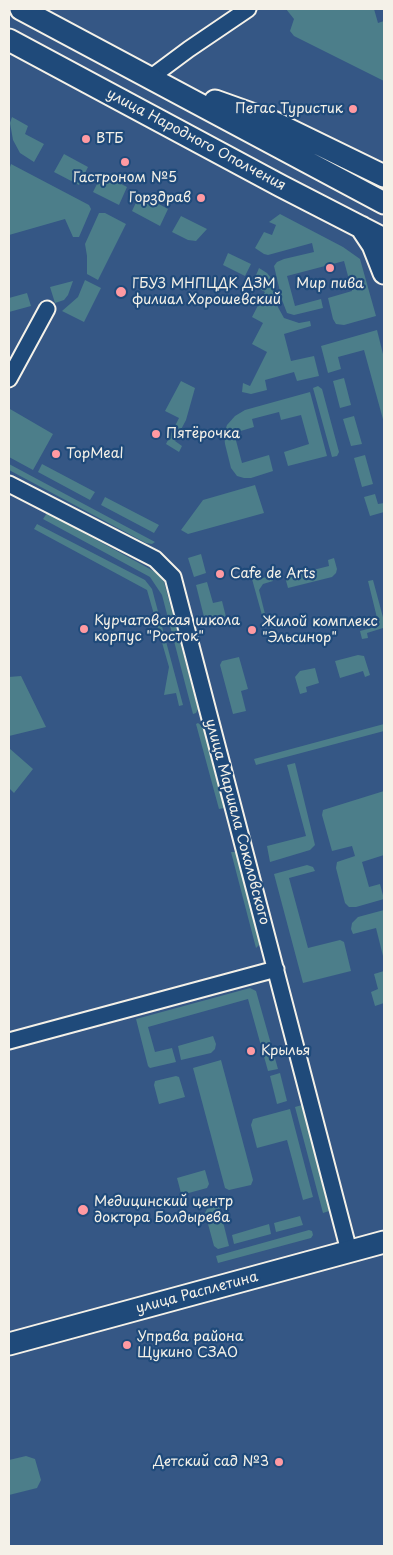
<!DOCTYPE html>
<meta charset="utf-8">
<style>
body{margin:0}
#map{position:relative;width:393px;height:1555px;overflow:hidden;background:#355785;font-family:"Playpen Sans",sans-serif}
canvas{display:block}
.frame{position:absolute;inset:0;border:10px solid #f4f1e8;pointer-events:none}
</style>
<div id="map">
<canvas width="393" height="1555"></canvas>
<div class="frame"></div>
</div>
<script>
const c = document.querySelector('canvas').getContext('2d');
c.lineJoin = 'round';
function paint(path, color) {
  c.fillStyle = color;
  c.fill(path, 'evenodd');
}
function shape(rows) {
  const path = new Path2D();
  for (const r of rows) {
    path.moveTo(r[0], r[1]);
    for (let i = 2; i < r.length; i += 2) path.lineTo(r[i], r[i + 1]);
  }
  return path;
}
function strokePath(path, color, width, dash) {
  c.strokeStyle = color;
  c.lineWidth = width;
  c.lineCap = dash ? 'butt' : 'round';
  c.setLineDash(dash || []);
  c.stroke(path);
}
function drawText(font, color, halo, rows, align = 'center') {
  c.font = font + ' "Playpen Sans",sans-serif';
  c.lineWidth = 4.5;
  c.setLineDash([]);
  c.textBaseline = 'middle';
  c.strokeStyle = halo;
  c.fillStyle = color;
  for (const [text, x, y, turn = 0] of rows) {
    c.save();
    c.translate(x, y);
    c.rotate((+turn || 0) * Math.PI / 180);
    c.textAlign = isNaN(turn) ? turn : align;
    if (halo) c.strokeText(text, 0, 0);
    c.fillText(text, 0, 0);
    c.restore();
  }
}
paint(shape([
 [286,9,374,9,378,23,384,21,384,81,294,36,290,31,294,19],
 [12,117,28,126,25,134,44,144,34,162,20,153,13,140,10,123],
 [64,154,88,167,79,185,54,172],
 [11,164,89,205,91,209,79,237,73,237,65,219,9,235,9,170],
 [102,174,127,187,119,205,93,192],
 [140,194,168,209,160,226,132,211],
 [99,213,105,213,126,224,98,280,87,274,87,256,85,244],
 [280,214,343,247,360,259,376,316,344,325,336,324,333,319,328,298,352,291,344,261,287,276,295,306,321,299,323,308,294,315,287,313,282,300,274,266,277,262,284,259,314,252,312,243,268,255,264,254,255,248,264,232,272,235,276,225,269,222],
 [181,216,207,229,196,241,188,240,172,232],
 [228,253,251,264,245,276,223,265],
 [259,268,267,273,271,278,275,295,274,300,284,318,299,323,310,321,311,326,284,334,291,361,314,356,319,376,297,381,294,372,265,380,267,390,251,394,242,392,243,383,250,386,267,352,252,344,263,323,252,317,265,292,252,285],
 [85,280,101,288,84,322,62,311,78,297],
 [73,281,68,295,64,300,55,303,50,287],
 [27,293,31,306,9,312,9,298],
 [377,330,384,358,384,423,364,350,338,357,341,369,328,373,321,346],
 [344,378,351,405,340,408,333,381],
 [181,381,195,388,186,420,175,441,182,446,179,452,166,444,179,418,165,411],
 [318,386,322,389,339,452,337,456,332,457,313,388],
 [310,392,327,456,288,466,284,452,309,444,301,415,281,420,279,412,252,419,254,427,234,433,242,463,269,455,273,471,251,478,244,478,237,476,231,468,225,444,224,434,227,425,235,416,245,410],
 [10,409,53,434,33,470,9,457],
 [354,416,362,444,351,446,343,419],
 [365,455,373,484,362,487,354,458],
 [9,464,155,542,152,544,146,543,9,470],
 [42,464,95,492,90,500,38,472],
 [255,485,264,513,188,534,181,530,203,500],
 [375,494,378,504,384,503,384,512,370,516,364,497],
 [105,497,159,525,154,533,101,505],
 [47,513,148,568,157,573,164,582,198,709,196,713,193,714,162,595,150,577,43,519],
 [37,524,145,580,152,589,183,705,179,706,176,693,164,695,169,667,147,590,34,529],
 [201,554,206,573,194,577,188,558],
 [334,558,337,569,336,573,332,577,288,588,285,577,329,566,328,560],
 [255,571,258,579,271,576,273,581,263,584,259,590,265,614,262,615,250,572],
 [373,580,384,621,384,632,383,628,367,633,368,638,362,639,360,631,379,626,368,581],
 [207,582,213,603,222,601,226,617,212,621,204,617,196,585],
 [358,655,364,656,370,675,365,677,363,671,340,678,335,661],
 [239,657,248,689,241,691,246,711,233,714,220,665,222,661],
 [315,668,319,683,306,687,307,692,300,694,295,677,300,671],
 [21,676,46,727,9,736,9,677],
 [198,723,203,727,224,808,219,809,196,724],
 [384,724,384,731,256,765,254,759],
 [9,748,33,769,14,793,9,788],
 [295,763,315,845,310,850,270,862,267,846,306,836,287,765],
 [384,791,384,855,362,862,369,887,380,884,384,899,356,907,349,907,345,903,336,868,337,862,355,856,352,846,332,851,322,815,323,810],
 [231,852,236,852,260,939,259,945,256,948],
 [307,865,313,867,315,871,289,878,308,948,340,940,344,942,351,971,303,983,274,874],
 [384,910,384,960,376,928,353,934,351,929,352,923,358,917],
 [384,971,384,1003,375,1006,371,992,378,989,374,974],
 [250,988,256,991,278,1069,268,1071,248,999,148,1027,155,1052,172,1048,176,1062,150,1068,148,1066,136,1019],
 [213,1036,216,1044,215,1049,211,1053,181,1060,178,1046],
 [221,1060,253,1180,251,1185,229,1190,225,1188,193,1068],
 [280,1073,287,1101,277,1104,270,1076],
 [176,1076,179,1077,185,1097,159,1104,154,1085,155,1081],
 [302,1105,329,1211,323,1213,295,1107],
 [290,1109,313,1197,303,1200,287,1140,257,1148,251,1125,253,1119],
 [205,1170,209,1184,207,1188,185,1194,181,1193,177,1178],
 [219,1206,229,1246,218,1249,214,1246,205,1213,207,1209],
 [300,1216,303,1225,276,1232,274,1223],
 [269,1224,271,1234,234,1244,232,1235],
 [309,1230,312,1231,313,1235,311,1238,218,1263,216,1256],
 [26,1456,35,1459,41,1480,37,1488,9,1495,9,1460]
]), '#4c7e8a');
const street = shape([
 [150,78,189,49,248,9],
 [9,379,47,309],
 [9,484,155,559,173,577,349,1251],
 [9,1041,276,969]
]);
const secondary = shape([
 [21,9,384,203],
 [9,40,281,186,384,239],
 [215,101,271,121,384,176],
 [361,227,373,245,384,273],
 [9,1344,384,1242]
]);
strokePath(street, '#f4f1e8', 19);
strokePath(secondary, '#f4f1e8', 25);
strokePath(street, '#1f4a7a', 15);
strokePath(secondary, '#1f4a7a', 21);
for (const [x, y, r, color] of [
 [353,109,5,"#ff9aa2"],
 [86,139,5,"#ff9aa2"],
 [125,162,5,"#ff9aa2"],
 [201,198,5,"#ff9aa2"],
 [330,268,5,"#ff9aa2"],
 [121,292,6,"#ff9aa2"],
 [156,434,5,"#ff9aa2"],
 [56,454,5,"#ff9aa2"],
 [220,574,5,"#ff9aa2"],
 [84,629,5,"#ff9aa2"],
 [252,630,5,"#ff9aa2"],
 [251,1051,5,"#ff9aa2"],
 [83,1210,6,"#ff9aa2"],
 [127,1345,5,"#ff9aa2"],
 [279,1462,5,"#ff9aa2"]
]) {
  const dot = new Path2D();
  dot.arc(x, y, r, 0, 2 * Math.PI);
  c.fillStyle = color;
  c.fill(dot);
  strokePath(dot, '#1f4a7a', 2);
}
drawText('14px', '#f4f1e8', '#1f4a7a', [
 ["Пегас Туристик",343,109,"right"],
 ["ВТБ",96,139],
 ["Гастроном №5",125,178,"center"],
 ["Горздрав",191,198,"right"],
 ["ГБУЗ МНПЦДК ДЗМ",132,284],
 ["филиал Хорошевский",132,300],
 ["Мир пива",330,284,"center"],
 ["Пятёрочка",166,434],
 ["TopMeal",66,454],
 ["Cafe de Arts",230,574],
 ["Курчатовская школа",94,621],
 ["корпус \"Росток\"",94,637],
 ["Жилой комплекс",262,622],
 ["\"Эльсинор\"",262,638],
 ["Крылья",261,1051],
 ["Медицинский центр",94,1202],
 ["доктора Болдырева",94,1218],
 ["Управа района",137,1337],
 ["Щукино СЗАО",137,1353],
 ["Детский сад №3",269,1462,"right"]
], 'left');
drawText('14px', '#f4f1e8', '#1f4a7a', [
 ["улица Народного Ополчения",196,140,28],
 ["улица Маршала Соколовского",237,822,75],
 ["улица Расплетина",197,1293,-15]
]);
</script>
